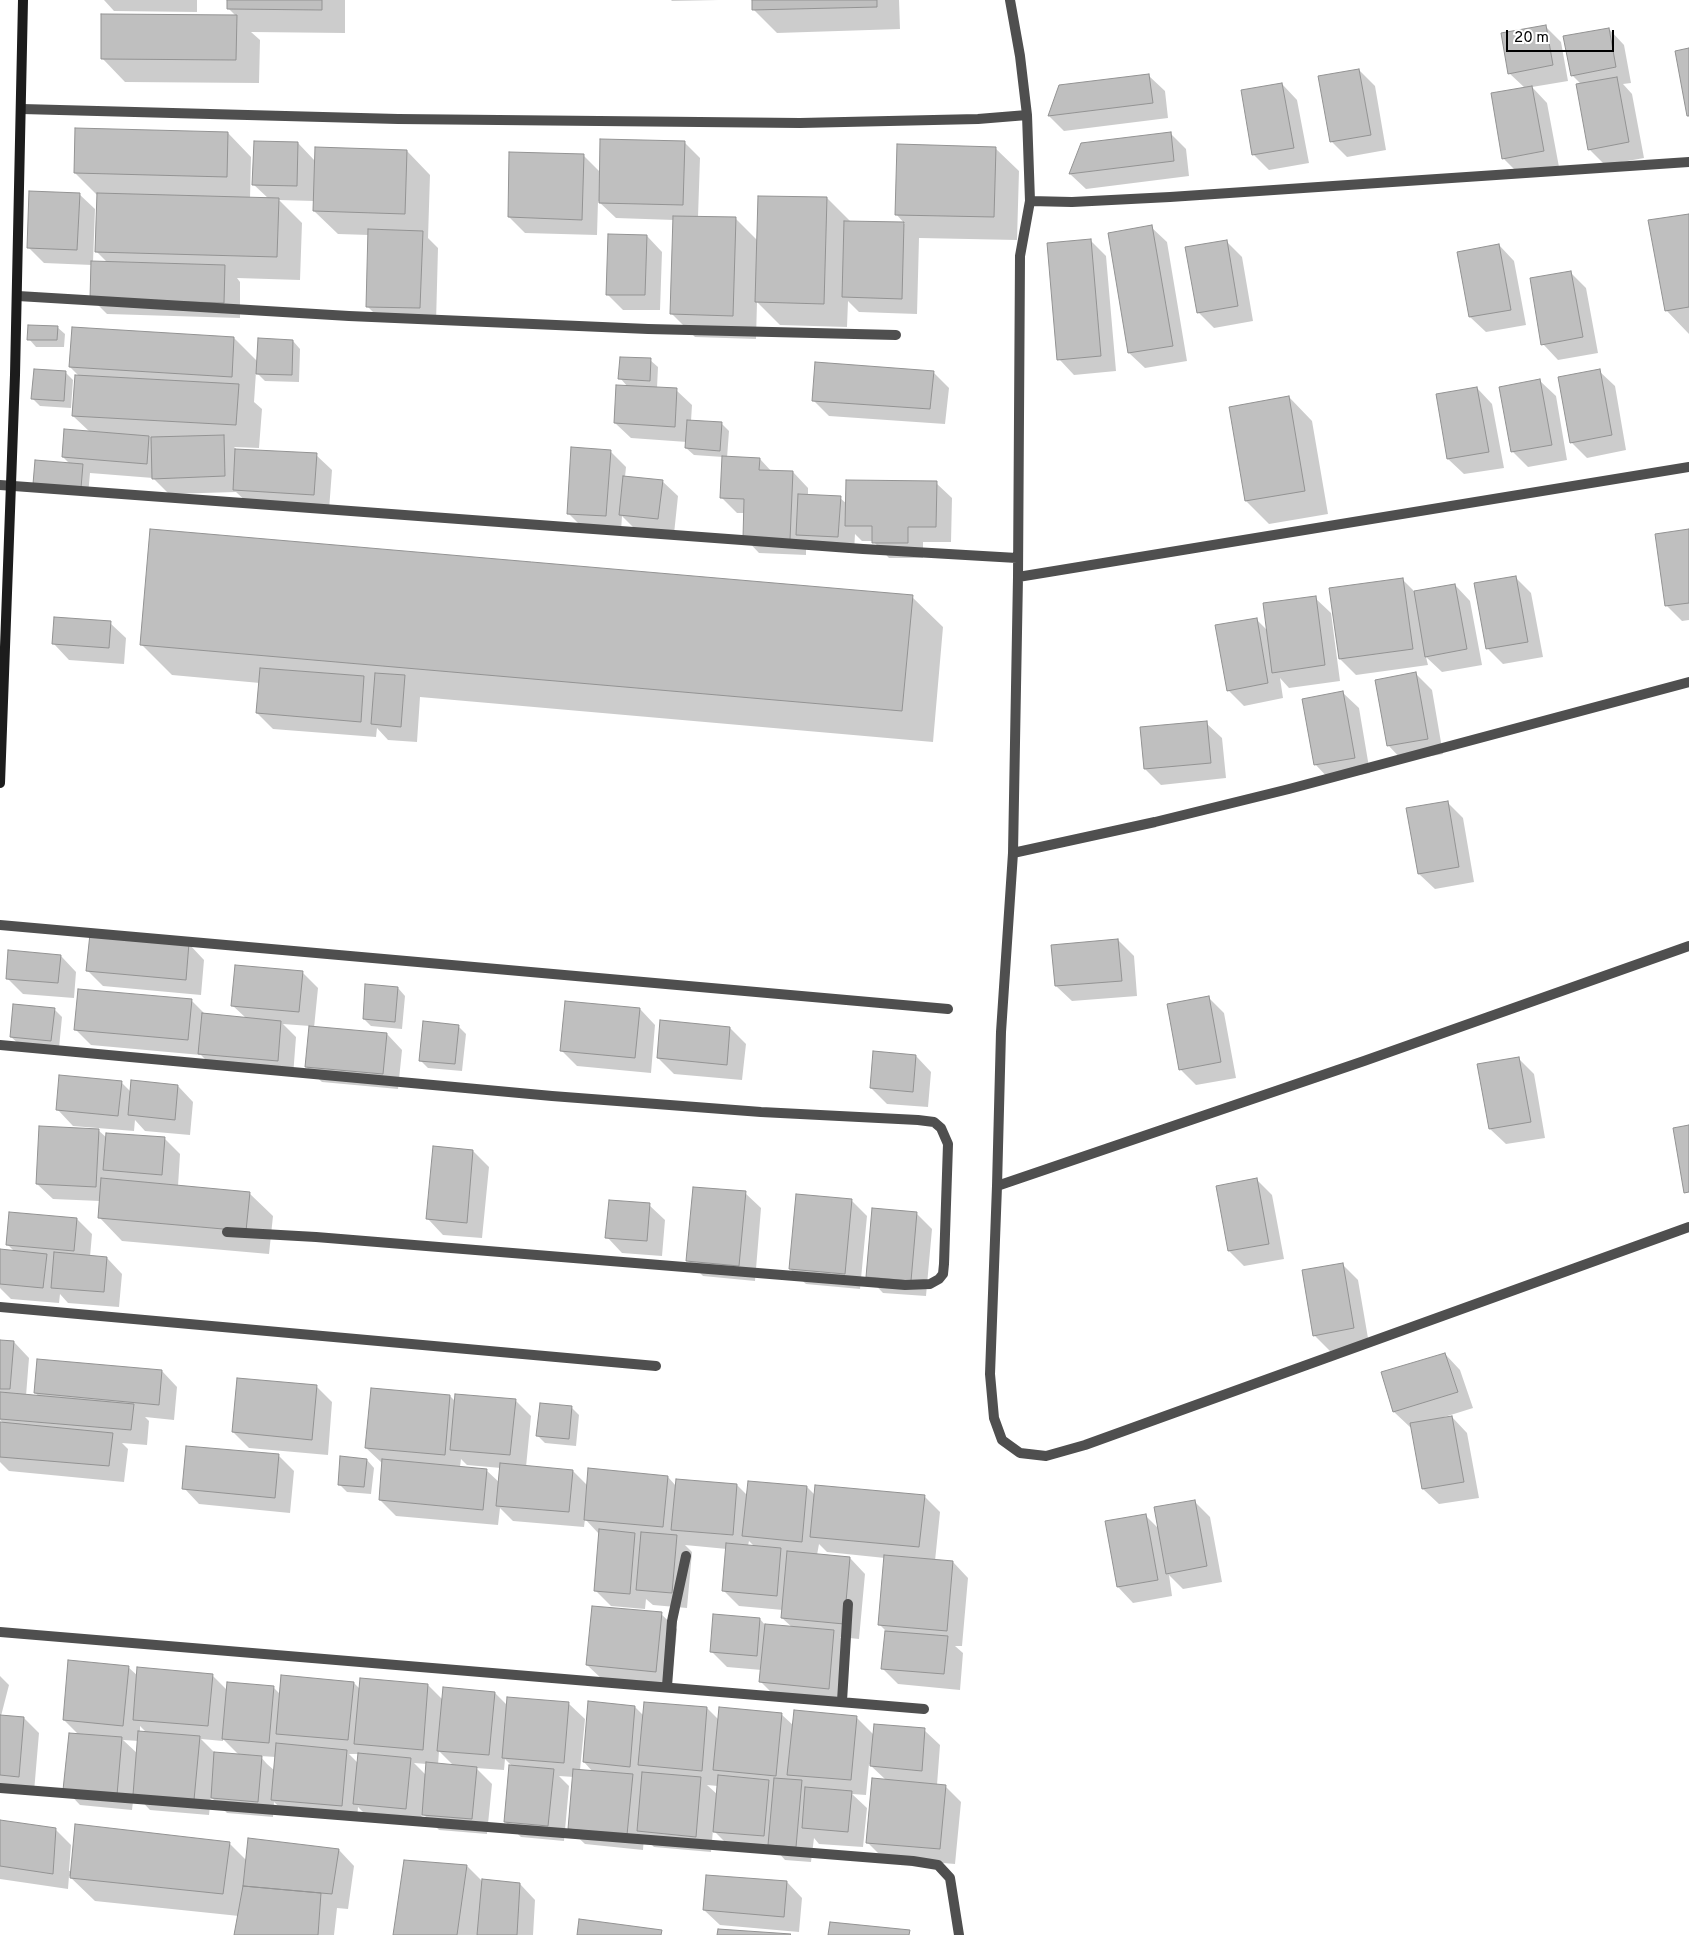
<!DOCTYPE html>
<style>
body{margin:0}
#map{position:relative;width:1689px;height:1935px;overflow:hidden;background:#fff;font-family:Overpass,sans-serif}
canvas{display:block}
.scale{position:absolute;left:1506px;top:30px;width:108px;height:22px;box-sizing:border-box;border:2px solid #000;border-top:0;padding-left:6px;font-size:15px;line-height:18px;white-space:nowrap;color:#000;-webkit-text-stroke:4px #fff;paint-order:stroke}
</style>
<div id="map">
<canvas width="1689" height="1935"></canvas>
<div class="scale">20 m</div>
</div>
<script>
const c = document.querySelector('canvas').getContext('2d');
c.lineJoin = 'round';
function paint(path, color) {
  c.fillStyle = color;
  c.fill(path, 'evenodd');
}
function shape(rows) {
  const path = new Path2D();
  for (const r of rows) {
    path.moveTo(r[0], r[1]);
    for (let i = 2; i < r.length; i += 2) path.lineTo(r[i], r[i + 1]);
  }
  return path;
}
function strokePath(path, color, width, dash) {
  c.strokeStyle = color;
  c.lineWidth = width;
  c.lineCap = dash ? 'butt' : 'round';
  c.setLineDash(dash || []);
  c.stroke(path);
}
paint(shape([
 [104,0,197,0,197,12,114,11],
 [228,0,345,0,345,33,251,32,260,40,259,83,125,82,102,58,236,16,228,8],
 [671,0,719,0,672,1],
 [753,0,899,0,900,29,777,33,754,10],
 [1546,27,1561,42,1568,81,1532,87,1547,103,1559,167,1519,174,1504,159,1525,88,1509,73],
 [1609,29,1624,45,1631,83,1623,84,1632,94,1644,158,1605,165,1589,149,1581,84,1572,75],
 [1359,70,1375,86,1386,150,1347,157,1331,141],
 [1149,76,1165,91,1168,118,1064,131,1049,116,1060,86],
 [1282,84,1297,100,1309,163,1269,170,1254,155],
 [228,133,251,157,250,199,269,199,253,184,298,143,315,161,407,151,430,175,428,238,438,248,436,323,383,322,367,306,369,235,338,234,314,211,314,201,279,200,302,223,300,280,237,278,240,282,240,318,107,314,91,298,92,265,44,263,29,248,79,194,95,209,93,262,108,263,96,251,98,196,75,173],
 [1170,133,1186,149,1189,176,1086,189,1070,174,1082,144],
 [684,142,700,158,698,217,735,218,758,241,827,198,851,222,905,224,896,214,995,148,1019,171,1017,240,919,238,917,314,859,312,848,301,847,327,780,325,757,302,756,339,695,337,672,314,674,220,616,218,598,201,597,235,525,233,509,217,584,156,601,173],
 [1689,216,1689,334,1666,310],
 [1151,227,1167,242,1187,361,1145,368,1129,353],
 [647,236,662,252,660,310,623,310,607,294],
 [1090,240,1106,256,1116,371,1074,375,1059,359],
 [1226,241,1242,257,1253,321,1214,328,1198,312],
 [1499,245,1514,261,1526,325,1486,332,1470,317],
 [1571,273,1586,288,1598,353,1558,360,1543,344],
 [57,327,65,334,64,347,36,347,29,339],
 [234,338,258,362,293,341,300,349,299,382,265,381,256,372,254,402,262,409,259,448,234,447,238,451,316,455,332,470,329,510,250,505,236,492,169,494,153,478,90,473,88,495,42,491,70,464,63,457,90,432,73,416,80,377,70,367],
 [650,360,658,367,657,388,676,390,692,405,691,421,721,423,729,431,727,458,760,459,772,472,793,472,808,488,808,496,840,498,847,504,936,483,952,498,951,542,923,542,923,558,889,558,873,541,862,541,855,534,854,552,806,543,806,555,759,553,744,537,745,513,737,513,721,497,723,457,694,455,686,448,687,442,631,438,615,423,628,387,620,378],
 [1599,371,1615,386,1626,450,1587,458,1571,442],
 [65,372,73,380,71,408,40,406,32,398],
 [933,372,949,388,945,424,829,416,813,400],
 [1540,381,1556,396,1567,460,1528,467,1512,451],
 [1477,388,1492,404,1504,468,1464,474,1448,459,1438,395],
 [1289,397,1312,421,1328,514,1269,524,1246,501],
 [610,451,626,467,625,477,662,481,678,496,674,534,636,530,622,516,621,531,584,529,568,513],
 [1689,530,1689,620,1682,621,1666,605],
 [1515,577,1531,593,1543,657,1503,664,1487,648],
 [1402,579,1415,592,1455,585,1470,601,1482,665,1442,672,1426,657,1428,665,1356,675,1340,659,1331,589],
 [912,597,943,627,933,742,420,697,417,742,388,740,377,728,376,737,273,729,257,713,260,683,172,675,141,644],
 [1315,598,1331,613,1340,681,1289,688,1280,678,1283,698,1244,706,1228,690,1256,619,1268,631],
 [110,623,126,638,124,664,69,660,54,644],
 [1416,674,1432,690,1443,754,1403,761,1388,745],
 [1343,693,1359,708,1370,773,1330,780,1315,764],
 [1206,723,1222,738,1226,778,1161,785,1145,769],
 [1447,802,1463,818,1474,882,1435,889,1419,874],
 [1118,940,1134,956,1137,996,1072,1001,1056,986],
 [189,944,204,960,201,995,103,986,88,971],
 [61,956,76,972,74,998,23,994,7,978],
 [302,972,318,988,314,1028,387,1034,402,1050,398,1089,322,1082,306,1067,310,1026,283,1024,296,1037,293,1076,215,1069,201,1055,91,1045,75,1029,191,1000,206,1015,246,1018,232,1005],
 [398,988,405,996,402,1029,371,1026,364,1019],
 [1209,998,1224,1013,1236,1078,1196,1085,1180,1069],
 [54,1009,62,1017,59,1048,19,1044,11,1037],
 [640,1009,655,1025,651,1073,577,1066,561,1050],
 [458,1026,466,1034,462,1071,428,1068,421,1061],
 [730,1028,746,1044,742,1080,674,1074,658,1058],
 [916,1056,931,1072,928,1107,887,1104,871,1088],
 [1518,1058,1534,1074,1545,1138,1506,1144,1490,1129],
 [121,1082,131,1092,178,1086,193,1102,190,1135,145,1131,135,1120,134,1131,73,1126,58,1110],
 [98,1130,107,1138,164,1138,180,1154,178,1186,249,1193,273,1216,269,1254,122,1241,99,1217,100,1201,53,1199,37,1184],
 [473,1151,489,1167,482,1238,443,1235,428,1219],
 [1256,1179,1272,1195,1284,1259,1244,1266,1229,1251],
 [745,1193,761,1208,755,1281,703,1276,687,1260],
 [851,1200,867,1216,860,1289,806,1284,790,1269],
 [649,1205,665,1220,662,1256,622,1253,607,1237],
 [916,1213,932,1229,926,1296,883,1293,868,1277],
 [77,1219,92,1234,90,1257,107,1258,122,1274,119,1307,68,1303,60,1294,59,1303,11,1299,0,1288,0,1251,15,1252,7,1244],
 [1342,1264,1358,1280,1369,1344,1330,1351,1314,1335],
 [0,1341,14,1342,29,1358,26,1396,40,1397,35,1393,162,1371,177,1387,174,1420,145,1417,149,1421,147,1445,122,1443,128,1449,124,1482,9,1471,0,1462,0,1424,4,1424,0,1420],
 [1445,1354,1460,1370,1473,1408,1441,1418,1442,1419,1452,1417,1467,1433,1479,1498,1439,1504,1423,1489,1412,1427,1410,1427,1394,1412],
 [317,1387,332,1402,328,1455,249,1448,233,1432],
 [450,1396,456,1402,515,1400,531,1416,526,1467,573,1471,588,1486,668,1477,676,1486,737,1485,748,1496,807,1487,815,1495,924,1496,940,1512,935,1561,953,1562,968,1578,962,1646,955,1646,963,1653,960,1690,898,1684,882,1668,886,1631,879,1624,885,1558,827,1552,819,1544,817,1555,850,1558,865,1574,859,1639,840,1637,850,1647,844,1704,776,1697,761,1682,762,1670,727,1667,711,1651,760,1619,766,1626,793,1628,782,1618,783,1610,739,1606,723,1590,727,1549,685,1545,692,1552,687,1608,653,1605,646,1599,645,1609,611,1606,595,1590,600,1535,585,1519,584,1527,513,1521,500,1508,498,1525,396,1516,380,1500,382,1463,366,1448],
 [461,1459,467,1465,501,1468,500,1483,486,1470,460,1467],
 [749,1541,755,1547,748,1546],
 [571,1407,579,1415,576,1446,545,1443,538,1436],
 [278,1455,294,1471,290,1513,199,1504,184,1488],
 [367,1460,374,1468,371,1494,347,1492,339,1484],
 [1195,1502,1210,1517,1222,1582,1183,1589,1169,1575,1172,1596,1133,1603,1118,1587,1106,1522,1146,1516,1159,1529],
 [661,1614,677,1629,671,1687,603,1680,587,1665],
 [128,1667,138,1676,212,1675,227,1690,274,1688,281,1695,354,1683,361,1690,428,1685,443,1700,444,1688,495,1693,508,1706,509,1698,569,1704,585,1719,580,1770,593,1772,584,1762,635,1707,644,1716,707,1708,719,1720,781,1714,794,1726,856,1717,874,1735,924,1730,940,1745,937,1785,945,1786,961,1802,955,1864,883,1858,867,1842,886,1780,869,1764,866,1795,852,1794,867,1808,863,1847,819,1844,814,1838,811,1862,785,1860,777,1851,730,1847,713,1830,711,1852,654,1847,644,1837,643,1850,585,1844,569,1829,574,1777,559,1776,569,1786,564,1841,521,1837,505,1822,513,1767,505,1759,504,1770,476,1768,492,1784,487,1834,439,1830,422,1813,421,1824,370,1819,358,1807,357,1821,288,1815,274,1802,273,1817,227,1813,211,1797,209,1815,150,1810,134,1793,132,1810,80,1805,65,1789,79,1735,64,1720],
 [140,1726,147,1733,140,1732],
 [201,1739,223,1741,223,1739,240,1756,215,1753],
 [123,1740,139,1741,138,1754],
 [439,1751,454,1766,438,1765],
 [349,1754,359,1754,358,1763],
 [260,1756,276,1757,275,1771,267,1764],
 [414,1763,427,1764,426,1775],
 [707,1785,718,1786,718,1795],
 [0,1676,9,1685,1,1716,24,1718,39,1733,34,1792,0,1789],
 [0,1821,55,1829,71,1845,69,1871,230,1844,247,1861,339,1850,354,1866,348,1909,337,1908,334,1935,236,1935,239,1916,95,1901,69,1876,68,1889,0,1879],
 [467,1866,483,1882,520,1884,535,1900,533,1935,394,1935],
 [787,1882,802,1898,799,1932,720,1925,704,1910]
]), '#0003');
const building = shape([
 [227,0,322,0,322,10,227,9,227,0],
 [752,0,877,0,877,7,752,10,752,0],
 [101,14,237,15,236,60,101,59,101,14],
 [1546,25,1553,65,1508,74,1501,33,1546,25],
 [1609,28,1616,67,1571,76,1563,36,1609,28],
 [1689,48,1689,116,1687,116,1675,51,1689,48],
 [1359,69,1371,135,1330,142,1318,76,1359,69],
 [1149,74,1153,103,1048,116,1059,85,1149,74],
 [1617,77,1629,142,1588,150,1576,84,1617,77],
 [1282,83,1294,148,1252,155,1241,90,1282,83],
 [1532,86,1544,151,1502,159,1491,93,1532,86],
 [75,128,228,132,227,177,74,173,75,128],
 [1171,132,1174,161,1069,174,1081,143,1171,132],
 [600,139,685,141,683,205,599,203,600,139],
 [254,141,298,142,297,186,252,185,254,141],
 [897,144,996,147,994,217,895,215,897,144],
 [315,147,407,150,405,214,313,211,315,147],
 [509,152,584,154,582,220,508,217,509,152],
 [29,191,80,193,77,250,27,248,29,191],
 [97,193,279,198,277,257,95,252,97,193],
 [758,196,827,197,824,304,755,302,758,196],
 [1689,214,1689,307,1665,311,1648,220,1689,214],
 [673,216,736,217,733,316,670,314,673,216],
 [844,221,904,222,902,299,842,297,844,221],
 [1152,225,1173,346,1128,353,1108,233,1152,225],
 [368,229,423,231,420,308,366,307,368,229],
 [608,234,647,235,645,295,606,295,608,234],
 [1091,239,1101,356,1057,360,1047,243,1091,239],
 [1227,240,1238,306,1197,313,1185,247,1227,240],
 [1499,244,1511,310,1469,317,1457,252,1499,244],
 [91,261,225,265,224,303,90,299,91,261],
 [1571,271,1583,337,1541,345,1530,278,1571,271],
 [28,325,58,326,57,340,27,340,28,325],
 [72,327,234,337,232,377,69,367,72,327],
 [258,338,293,340,292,375,256,374,258,338],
 [620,357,651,358,650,381,618,379,620,357],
 [815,362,934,371,930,409,812,401,815,362],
 [34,369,66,371,64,401,31,399,34,369],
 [1600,369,1612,435,1570,443,1558,377,1600,369],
 [75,375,239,384,236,425,72,416,75,375],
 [1540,379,1552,445,1511,452,1499,387,1540,379],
 [616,385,677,388,675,427,614,423,616,385],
 [1477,387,1489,452,1447,459,1436,394,1477,387],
 [1289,396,1305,491,1245,501,1229,407,1289,396],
 [687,420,722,422,720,451,685,448,687,420],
 [64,429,149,436,147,464,62,457,64,429],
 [224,435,225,476,152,479,151,437,224,435],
 [571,447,611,450,606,516,567,514,571,447],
 [235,449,317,453,314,495,233,490,235,449],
 [722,456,760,458,759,470,793,471,790,540,743,538,744,499,720,498,722,456],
 [35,460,83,464,81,488,33,484,35,460],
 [623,476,663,480,658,519,619,515,623,476],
 [846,480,937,481,936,527,908,527,908,543,872,543,872,526,845,526,846,480],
 [798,494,841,496,838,537,796,535,798,494],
 [150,529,913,595,902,711,140,645,150,529],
 [1689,529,1689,603,1665,606,1655,534,1689,529],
 [1516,576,1528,642,1486,649,1474,583,1516,576],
 [1403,578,1413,649,1339,659,1329,588,1403,578],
 [1455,584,1467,649,1425,657,1414,591,1455,584],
 [1316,596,1325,665,1272,673,1263,603,1316,596],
 [54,617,111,621,109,648,52,644,54,617],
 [1257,618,1268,683,1227,691,1215,625,1257,618],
 [260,668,364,676,361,722,256,713,260,668],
 [1416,672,1428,739,1387,746,1375,680,1416,672],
 [375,673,405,675,401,727,371,724,375,673],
 [1343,691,1355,758,1314,765,1302,699,1343,691],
 [1207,721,1211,763,1144,769,1140,727,1207,721],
 [1448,801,1459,867,1418,874,1406,808,1448,801],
 [90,934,189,943,186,980,86,971,90,934],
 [1118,939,1122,981,1055,986,1051,945,1118,939],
 [8,950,61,955,58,983,6,979,8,950],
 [235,965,303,971,299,1012,231,1006,235,965],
 [365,984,398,987,395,1022,363,1019,365,984],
 [78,989,192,999,188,1040,74,1030,78,989],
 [1209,996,1221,1062,1179,1070,1167,1004,1209,996],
 [565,1001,640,1008,635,1058,560,1051,565,1001],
 [13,1004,55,1008,51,1041,10,1037,13,1004],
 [202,1013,281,1021,278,1061,198,1054,202,1013],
 [660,1020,730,1027,727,1065,657,1058,660,1020],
 [423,1021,459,1025,455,1064,419,1061,423,1021],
 [309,1026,387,1033,383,1074,305,1067,309,1026],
 [873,1051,916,1055,913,1092,870,1088,873,1051],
 [1519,1057,1531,1122,1489,1129,1477,1064,1519,1057],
 [59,1075,122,1081,118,1116,56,1110,59,1075],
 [131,1080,178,1085,175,1120,128,1115,131,1080],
 [1689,1125,1689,1192,1684,1193,1673,1128,1689,1125],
 [39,1126,99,1129,96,1187,36,1184,39,1126],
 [106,1133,165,1137,162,1175,103,1170,106,1133],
 [433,1146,473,1150,467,1223,426,1219,433,1146],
 [101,1178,250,1192,246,1231,98,1218,101,1178],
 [1257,1178,1269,1244,1228,1251,1216,1186,1257,1178],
 [693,1187,746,1191,739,1266,686,1261,693,1187],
 [796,1194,852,1199,845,1274,789,1269,796,1194],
 [609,1200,650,1203,647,1241,605,1238,609,1200],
 [872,1208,917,1212,911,1281,866,1277,872,1208],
 [9,1212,77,1218,74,1251,6,1245,9,1212],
 [0,1249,47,1254,43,1288,0,1284,0,1249],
 [54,1252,107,1257,104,1292,51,1288,54,1252],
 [1343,1263,1354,1328,1313,1336,1302,1270,1343,1263],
 [0,1340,14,1341,10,1389,0,1389,0,1340],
 [1445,1353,1458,1392,1393,1412,1381,1372,1445,1353],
 [37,1359,162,1370,159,1405,34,1393,37,1359],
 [237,1378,317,1385,312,1440,232,1432,237,1378],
 [371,1388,450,1395,445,1455,365,1448,371,1388],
 [0,1392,134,1404,131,1430,0,1419,0,1392],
 [455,1394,516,1399,510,1455,450,1450,455,1394],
 [540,1403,572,1406,569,1439,536,1436,540,1403],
 [1452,1416,1464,1482,1422,1489,1410,1423,1452,1416],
 [0,1422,113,1433,109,1466,0,1457,0,1422],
 [186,1446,279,1454,275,1498,182,1489,186,1446],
 [340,1456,367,1459,364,1487,338,1485,340,1456],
 [382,1459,487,1469,483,1510,379,1500,382,1459],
 [500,1463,573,1470,569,1512,496,1506,500,1463],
 [588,1468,668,1476,663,1527,584,1520,588,1468],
 [676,1479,737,1484,733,1535,671,1530,676,1479],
 [748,1481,807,1486,802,1542,742,1536,748,1481],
 [815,1485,925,1495,919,1547,810,1537,815,1485],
 [1195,1500,1207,1566,1166,1574,1154,1507,1195,1500],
 [1146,1514,1158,1580,1117,1587,1105,1521,1146,1514],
 [599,1529,635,1533,630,1594,594,1591,599,1529],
 [641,1532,677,1535,672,1593,636,1590,641,1532],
 [726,1543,781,1548,777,1596,722,1591,726,1543],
 [787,1551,850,1557,844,1624,781,1618,787,1551],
 [884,1555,953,1561,947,1631,878,1625,884,1555],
 [592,1606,662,1612,656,1672,586,1665,592,1606],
 [713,1614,760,1618,757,1656,710,1652,713,1614],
 [765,1624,834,1630,829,1689,759,1682,765,1624],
 [885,1631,948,1636,944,1674,881,1669,885,1631],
 [68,1660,129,1666,123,1726,63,1720,68,1660],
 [137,1667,213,1674,208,1726,133,1720,137,1667],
 [281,1675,354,1682,348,1740,276,1734,281,1675],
 [360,1678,428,1684,423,1750,354,1744,360,1678],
 [227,1682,274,1686,269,1743,222,1739,227,1682],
 [443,1687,495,1692,489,1755,437,1751,443,1687],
 [507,1697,569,1702,564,1763,502,1758,507,1697],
 [588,1701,635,1706,630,1767,583,1762,588,1701],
 [644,1702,707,1707,702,1771,638,1765,644,1702],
 [719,1707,782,1713,776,1776,713,1770,719,1707],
 [794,1710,857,1716,851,1780,787,1775,794,1710],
 [0,1715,24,1717,19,1777,0,1775,0,1715],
 [874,1724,925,1728,922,1771,870,1766,874,1724],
 [138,1731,200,1736,194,1800,133,1795,138,1731],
 [69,1733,122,1737,117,1795,63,1790,69,1733],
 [276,1743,347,1750,342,1806,271,1800,276,1743],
 [214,1752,262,1756,258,1802,211,1798,214,1752],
 [358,1753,411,1758,406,1809,353,1804,358,1753],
 [426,1762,477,1767,472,1819,422,1815,426,1762],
 [509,1765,554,1769,548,1826,504,1822,509,1765],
 [573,1769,633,1774,627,1835,568,1829,573,1769],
 [642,1772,701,1777,696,1837,637,1831,642,1772],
 [718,1775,769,1780,764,1836,713,1832,718,1775],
 [774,1778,802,1780,796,1847,768,1845,774,1778],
 [872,1778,946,1785,940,1849,866,1843,872,1778],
 [805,1787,852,1791,848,1832,802,1828,805,1787],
 [0,1820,56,1828,53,1874,0,1866,0,1820],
 [75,1824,230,1842,223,1894,70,1878,75,1824],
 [248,1838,339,1849,332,1894,243,1886,248,1838],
 [404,1860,467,1865,457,1935,393,1935,404,1860],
 [706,1875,787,1881,784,1917,703,1910,706,1875],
 [482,1879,520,1883,517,1935,477,1935,482,1879],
 [243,1886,321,1893,318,1935,234,1935,243,1886],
 [579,1919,662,1930,661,1935,577,1935,579,1919],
 [830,1922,910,1930,909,1935,828,1935,830,1922],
 [718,1929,791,1934,790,1935,717,1935,718,1929]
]);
paint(building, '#bfbfbf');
strokePath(building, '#939393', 1);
strokePath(shape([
 [22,109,398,119,800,123,978,119,1027,115,1020,56,1010,0],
 [1027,115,1030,201,1072,202,1170,197,1689,162],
 [1030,201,1020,256,1018,577,1013,853,1001,1032,997,1186,1364,1061,1689,946],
 [18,296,349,316,648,329,896,335],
 [0,485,863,549,1017,558],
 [1018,577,1689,467],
 [1013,853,1155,822,1289,789,1689,682],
 [0,925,948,1009],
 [0,1045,552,1096,761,1112,918,1120,934,1122,941,1128,948,1144,944,1264,943,1274,939,1279,930,1284,905,1285,316,1237,227,1232],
 [997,1186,990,1374,994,1418,1002,1440,1020,1453,1046,1456,1085,1445,1689,1227],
 [0,1307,656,1366],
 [0,1632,924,1709],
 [667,1686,672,1621,686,1556],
 [842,1701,848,1604],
 [0,1788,913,1861,938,1865,950,1878,959,1935]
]), '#4f4f4f', 10);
strokePath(shape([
 [0,783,15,375,23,0]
]), '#1c1c1c', 10);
</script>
